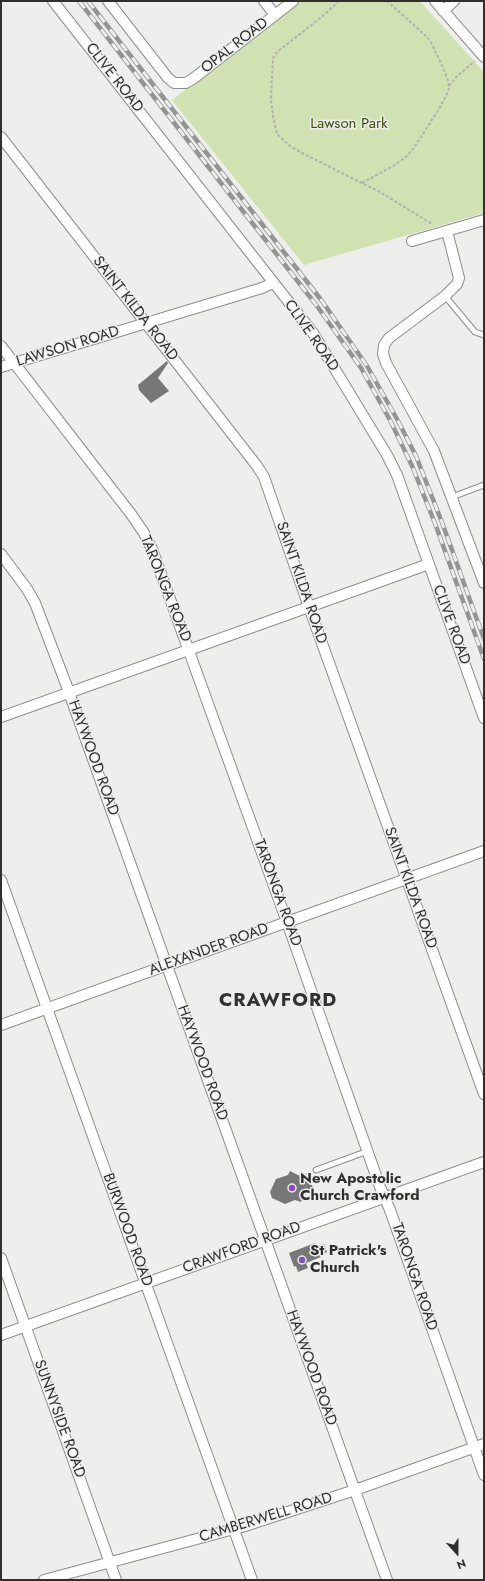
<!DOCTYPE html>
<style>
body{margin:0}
#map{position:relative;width:485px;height:1581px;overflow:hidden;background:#eeefec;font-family:Jost,sans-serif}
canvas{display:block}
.frame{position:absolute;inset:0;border:2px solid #2f2f2e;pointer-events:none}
.north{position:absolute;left:437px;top:1533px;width:40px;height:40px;-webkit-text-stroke:3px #eeefec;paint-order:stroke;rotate:159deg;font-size:11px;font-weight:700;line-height:16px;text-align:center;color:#2f2f2e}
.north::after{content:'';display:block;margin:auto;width:14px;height:18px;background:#2f2f2e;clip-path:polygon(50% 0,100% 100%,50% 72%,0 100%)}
</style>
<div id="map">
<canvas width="485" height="1581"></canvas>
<div class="frame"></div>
<div class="north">N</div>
</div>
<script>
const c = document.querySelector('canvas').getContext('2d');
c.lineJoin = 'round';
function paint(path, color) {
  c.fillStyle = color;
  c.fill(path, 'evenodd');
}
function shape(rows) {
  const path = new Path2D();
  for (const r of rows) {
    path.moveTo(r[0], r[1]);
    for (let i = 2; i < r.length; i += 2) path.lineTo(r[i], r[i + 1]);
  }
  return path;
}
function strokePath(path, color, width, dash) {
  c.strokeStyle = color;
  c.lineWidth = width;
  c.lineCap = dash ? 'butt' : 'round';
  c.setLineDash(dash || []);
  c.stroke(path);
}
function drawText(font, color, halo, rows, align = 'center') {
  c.font = font + ' Jost,sans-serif';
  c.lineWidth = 3;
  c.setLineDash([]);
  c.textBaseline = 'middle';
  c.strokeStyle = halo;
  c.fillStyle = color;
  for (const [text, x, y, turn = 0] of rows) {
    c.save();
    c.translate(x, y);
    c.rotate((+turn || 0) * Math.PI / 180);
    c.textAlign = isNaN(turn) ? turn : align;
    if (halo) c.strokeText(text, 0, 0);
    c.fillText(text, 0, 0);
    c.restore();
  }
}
paint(shape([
 [301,1,420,1,484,72,484,213,304,265,172,100]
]), '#d0e2b2');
paint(shape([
 [167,361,168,363,158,378,169,391,151,403,139,390,138,385],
 [290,1171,300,1176,308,1174,313,1188,306,1191,301,1202,295,1200,285,1204,272,1198,270,1192,276,1179,288,1175],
 [315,1243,317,1246,324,1244,327,1252,320,1255,321,1257,306,1263,308,1268,298,1272,296,1266,294,1267,293,1264,289,1253]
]), '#777875');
const service = shape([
 [445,296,475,332,484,335],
 [452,497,484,485],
 [316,1170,368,1151]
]);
const minor = shape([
 [53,1,313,333,387,455,397,475,484,718],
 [108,1,168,78,174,83,186,83,194,78,293,1],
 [264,1,275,15],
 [435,1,484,57],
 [443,11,454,1],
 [1,137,257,466,264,477,309,607,484,1094],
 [447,231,459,278,457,284,445,296,389,338,384,345,383,354,386,363,434,451,484,583],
 [412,241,484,220],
 [1,346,131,514,144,533,152,549,287,922,380,1187,390,1210,484,1475],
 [1,367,262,288,273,283],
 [1,554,27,589,35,603,66,684,387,1580],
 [1,717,429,564],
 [1,880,252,1580],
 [1,1025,484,851],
 [1,1258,116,1580],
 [1,1335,484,1162],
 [44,1580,245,1526,355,1490,484,1444]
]);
strokePath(service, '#8b8d8a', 7);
strokePath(minor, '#8b8d8a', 12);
strokePath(shape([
 [339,1,325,14,276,53,273,58,271,99,273,116,277,134,290,146,300,152,380,192,432,224],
 [449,86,457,76,475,61],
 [362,183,393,166,406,157,413,149,439,109,446,96,449,88,448,80,444,70,432,44,427,37,387,1]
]), '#b1b2b0', 2, [3, 2]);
strokePath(service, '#fff', 5);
strokePath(minor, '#fff', 10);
const rail = shape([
 [79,1,317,306,361,368,391,422,413,468,436,526,484,659],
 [88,1,322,301,367,366,397,419,416,456,443,525,484,639]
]);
strokePath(rail, '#949592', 4.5);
strokePath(rail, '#eeefec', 3, [9]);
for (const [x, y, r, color] of [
 [292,1188,4,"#874cc2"],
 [302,1260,4,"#874cc2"]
]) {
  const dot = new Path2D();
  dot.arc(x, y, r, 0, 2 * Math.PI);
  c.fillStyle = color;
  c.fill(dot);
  strokePath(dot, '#eeefec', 1.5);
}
drawText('15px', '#2f2f2e', '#eeefec', [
 ["OPAL ROAD",235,46,-38],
 ["CLIVE ROAD",114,78,52],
 ["SAINT KILDA ROAD",135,309,52],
 ["CLIVE ROAD",311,336,55],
 ["LAWSON ROAD",68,347,-17],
 ["SAINT KILDA ROAD",301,583,71],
 ["TARONGA ROAD",165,589,68],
 ["CLIVE ROAD",451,625,70],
 ["HAYWOOD ROAD",93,758,70],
 ["SAINT KILDA ROAD",410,888,70],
 ["TARONGA ROAD",277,893,70],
 ["ALEXANDER ROAD",209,950,-20],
 ["HAYWOOD ROAD",202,1063,70],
 ["BURWOOD ROAD",127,1230,70],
 ["CRAWFORD ROAD",242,1248,-20],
 ["TARONGA ROAD",414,1277,71],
 ["HAYWOOD ROAD",311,1368,70],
 ["SUNNYSIDE ROAD",59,1419,70],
 ["CAMBERWELL ROAD",266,1518,-17]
]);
drawText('15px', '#3c4f07', '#eeefec', [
 ["Lawson Park",349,124]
]);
drawText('bold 15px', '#2f2f2e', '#eeefec', [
 ["New Apostolic",300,1179],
 ["Church Crawford",300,1196],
 ["St Patrick's",310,1251],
 ["Church",310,1268]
], 'left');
c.letterSpacing = '1px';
drawText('bold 19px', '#323331', '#eeefec', [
 ["CRAWFORD",278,1001]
]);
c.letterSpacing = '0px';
</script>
